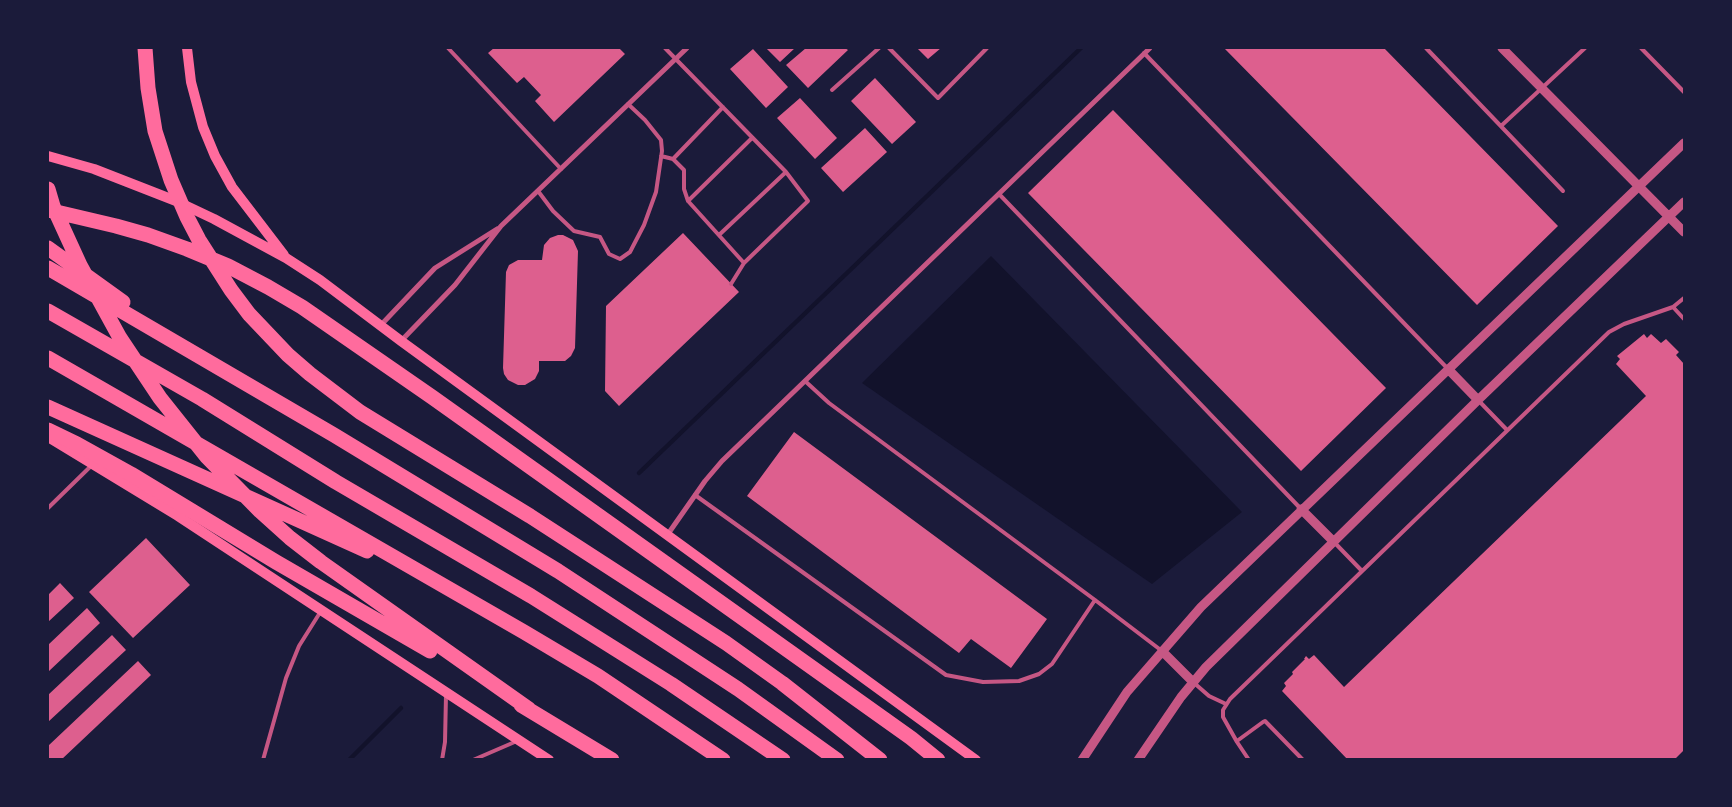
<!DOCTYPE html>
<style>
body{margin:0}
#map{position:relative;width:1732px;height:807px;overflow:hidden;background:#1b1b3a;font-family:Commissioner,sans-serif}
canvas{display:block}
.frame{position:absolute;inset:0;border:49px solid #1b1b3a;pointer-events:none}
</style>
<div id="map">
<canvas width="1732" height="807"></canvas>
<div class="frame"></div>
</div>
<script>
const c = document.querySelector('canvas').getContext('2d');
c.lineJoin = 'round';
function paint(path, color) {
  c.fillStyle = color;
  c.fill(path, 'evenodd');
}
function shape(rows) {
  const path = new Path2D();
  for (const r of rows) {
    path.moveTo(r[0], r[1]);
    for (let i = 2; i < r.length; i += 2) path.lineTo(r[i], r[i + 1]);
  }
  return path;
}
function strokePath(path, color, width, dash) {
  c.strokeStyle = color;
  c.lineWidth = width;
  c.lineCap = dash ? 'butt' : 'round';
  c.setLineDash(dash || []);
  c.stroke(path);
}
paint(shape([
 [991,256,1242,512,1152,584,862,383]
]), '#12122b');
strokePath(shape([
 [639,473,1081,48],
 [349,760,401,708]
]), '#12122b', 4.5);
paint(shape([
 [494,48,619,48,625,54,554,122,535,101,541,95,524,77,517,83,488,53],
 [766,48,795,48,780,62],
 [806,48,845,48,848,50,808,88,786,65],
 [917,48,941,48,928,59],
 [1224,48,1384,48,1558,226,1477,305],
 [753,49,788,87,766,108,730,69],
 [875,78,916,122,892,144,851,101],
 [800,98,837,138,815,159,777,118],
 [1113,110,1386,388,1301,471,1028,193],
 [865,128,887,152,843,192,821,168],
 [683,233,739,292,619,406,605,391,606,306],
 [558,235,563,235,573,240,578,251,575,348,571,356,565,361,539,361,539,371,535,379,525,385,518,385,508,380,504,374,503,368,506,272,509,265,518,260,542,260,544,245,550,238],
 [1644,334,1647,338,1651,334,1661,343,1666,339,1679,352,1676,355,1684,364,1684,750,1674,760,1348,760,1282,691,1286,686,1284,683,1293,674,1292,672,1305,659,1304,659,1306,656,1309,659,1314,655,1344,687,1646,396,1616,364,1620,359,1617,356],
 [794,432,1047,619,1011,668,971,639,959,653,747,496],
 [146,538,190,585,133,638,89,592],
 [60,583,74,598,48,622,48,595],
 [87,608,100,623,48,672,48,645],
 [112,635,126,650,48,722,48,695],
 [138,661,151,675,61,760,48,760,48,746]
]), '#dd5f8e');
strokePath(shape([
 [448,48,561,169],
 [665,48,786,172,808,201,744,263,731,284],
 [889,48,938,98,987,48],
 [1426,48,1563,191],
 [1641,48,1684,92],
 [1144,53,1448,369],
 [832,90,879,48],
 [1501,126,1585,48],
 [661,156,673,159,684,170,684,189,688,201],
 [673,159,723,107],
 [538,191,553,211,574,231,600,237,609,254,620,259,630,252,644,225,656,192,662,151,661,140,645,120,628,104],
 [999,194,1301,509],
 [719,235,786,172],
 [744,263,688,201,752,138],
 [1673,307,1684,319],
 [805,381,829,403,1095,600,1162,651],
 [1478,400,1507,430],
 [695,495,946,675,983,682,1019,681,1039,674,1052,664,1095,600],
 [48,508,91,466],
 [1333,541,1362,571],
 [1193,682,1209,696,1226,704],
 [1237,741,1263,722,1265,721,1303,760],
 [263,760,286,678,299,646,321,611],
 [442,760,445,742,446,695],
 [473,760,517,741],
 [1249,760,1237,742,1223,717,1223,710,1230,699,1609,332,1624,324,1673,307,1684,298]
]), '#c65784', 4);
strokePath(shape([
 [380,326,435,268,497,229],
 [401,341,455,285,501,226,687,48],
 [668,534,705,481,722,461,1150,48]
]), '#c65784', 5);
strokePath(shape([
 [1502,48,1684,232],
 [1448,369,1478,400],
 [1301,509,1333,541],
 [1162,651,1193,682],
 [1082,760,1127,692,1201,607,1684,143],
 [1138,760,1181,697,1206,667,1478,400,1684,202]
]), '#c65784', 9);
strokePath(shape([
 [187,48,191,82,203,127,215,156,232,187,284,255],
 [48,156,94,169,176,201,214,219,286,258,320,280,401,341,976,760],
 [48,437,178,516,549,760]
]), '#ff6b9d', 10);
strokePath(shape([
 [145,48,148,88,155,131,171,180,187,217,199,240,231,290,249,314,288,355,310,374,360,412,530,516,726,643,782,683,880,760],
 [48,189,53,206,80,265,120,338,160,398,207,457,260,511,290,538,321,562,529,709],
 [48,210,116,226,148,235,187,249,228,266,268,287,302,307,432,397,911,738,938,760],
 [48,248,123,302],
 [48,268,334,435,558,571,738,689,837,760],
 [48,311,202,399,336,482,531,596,671,684,783,760],
 [48,358,524,632,598,676,723,760],
 [48,407,367,551],
 [48,430,77,444,131,474,276,562,430,651],
 [521,705,612,760]
]), '#ff6b9d', 15);
</script>
